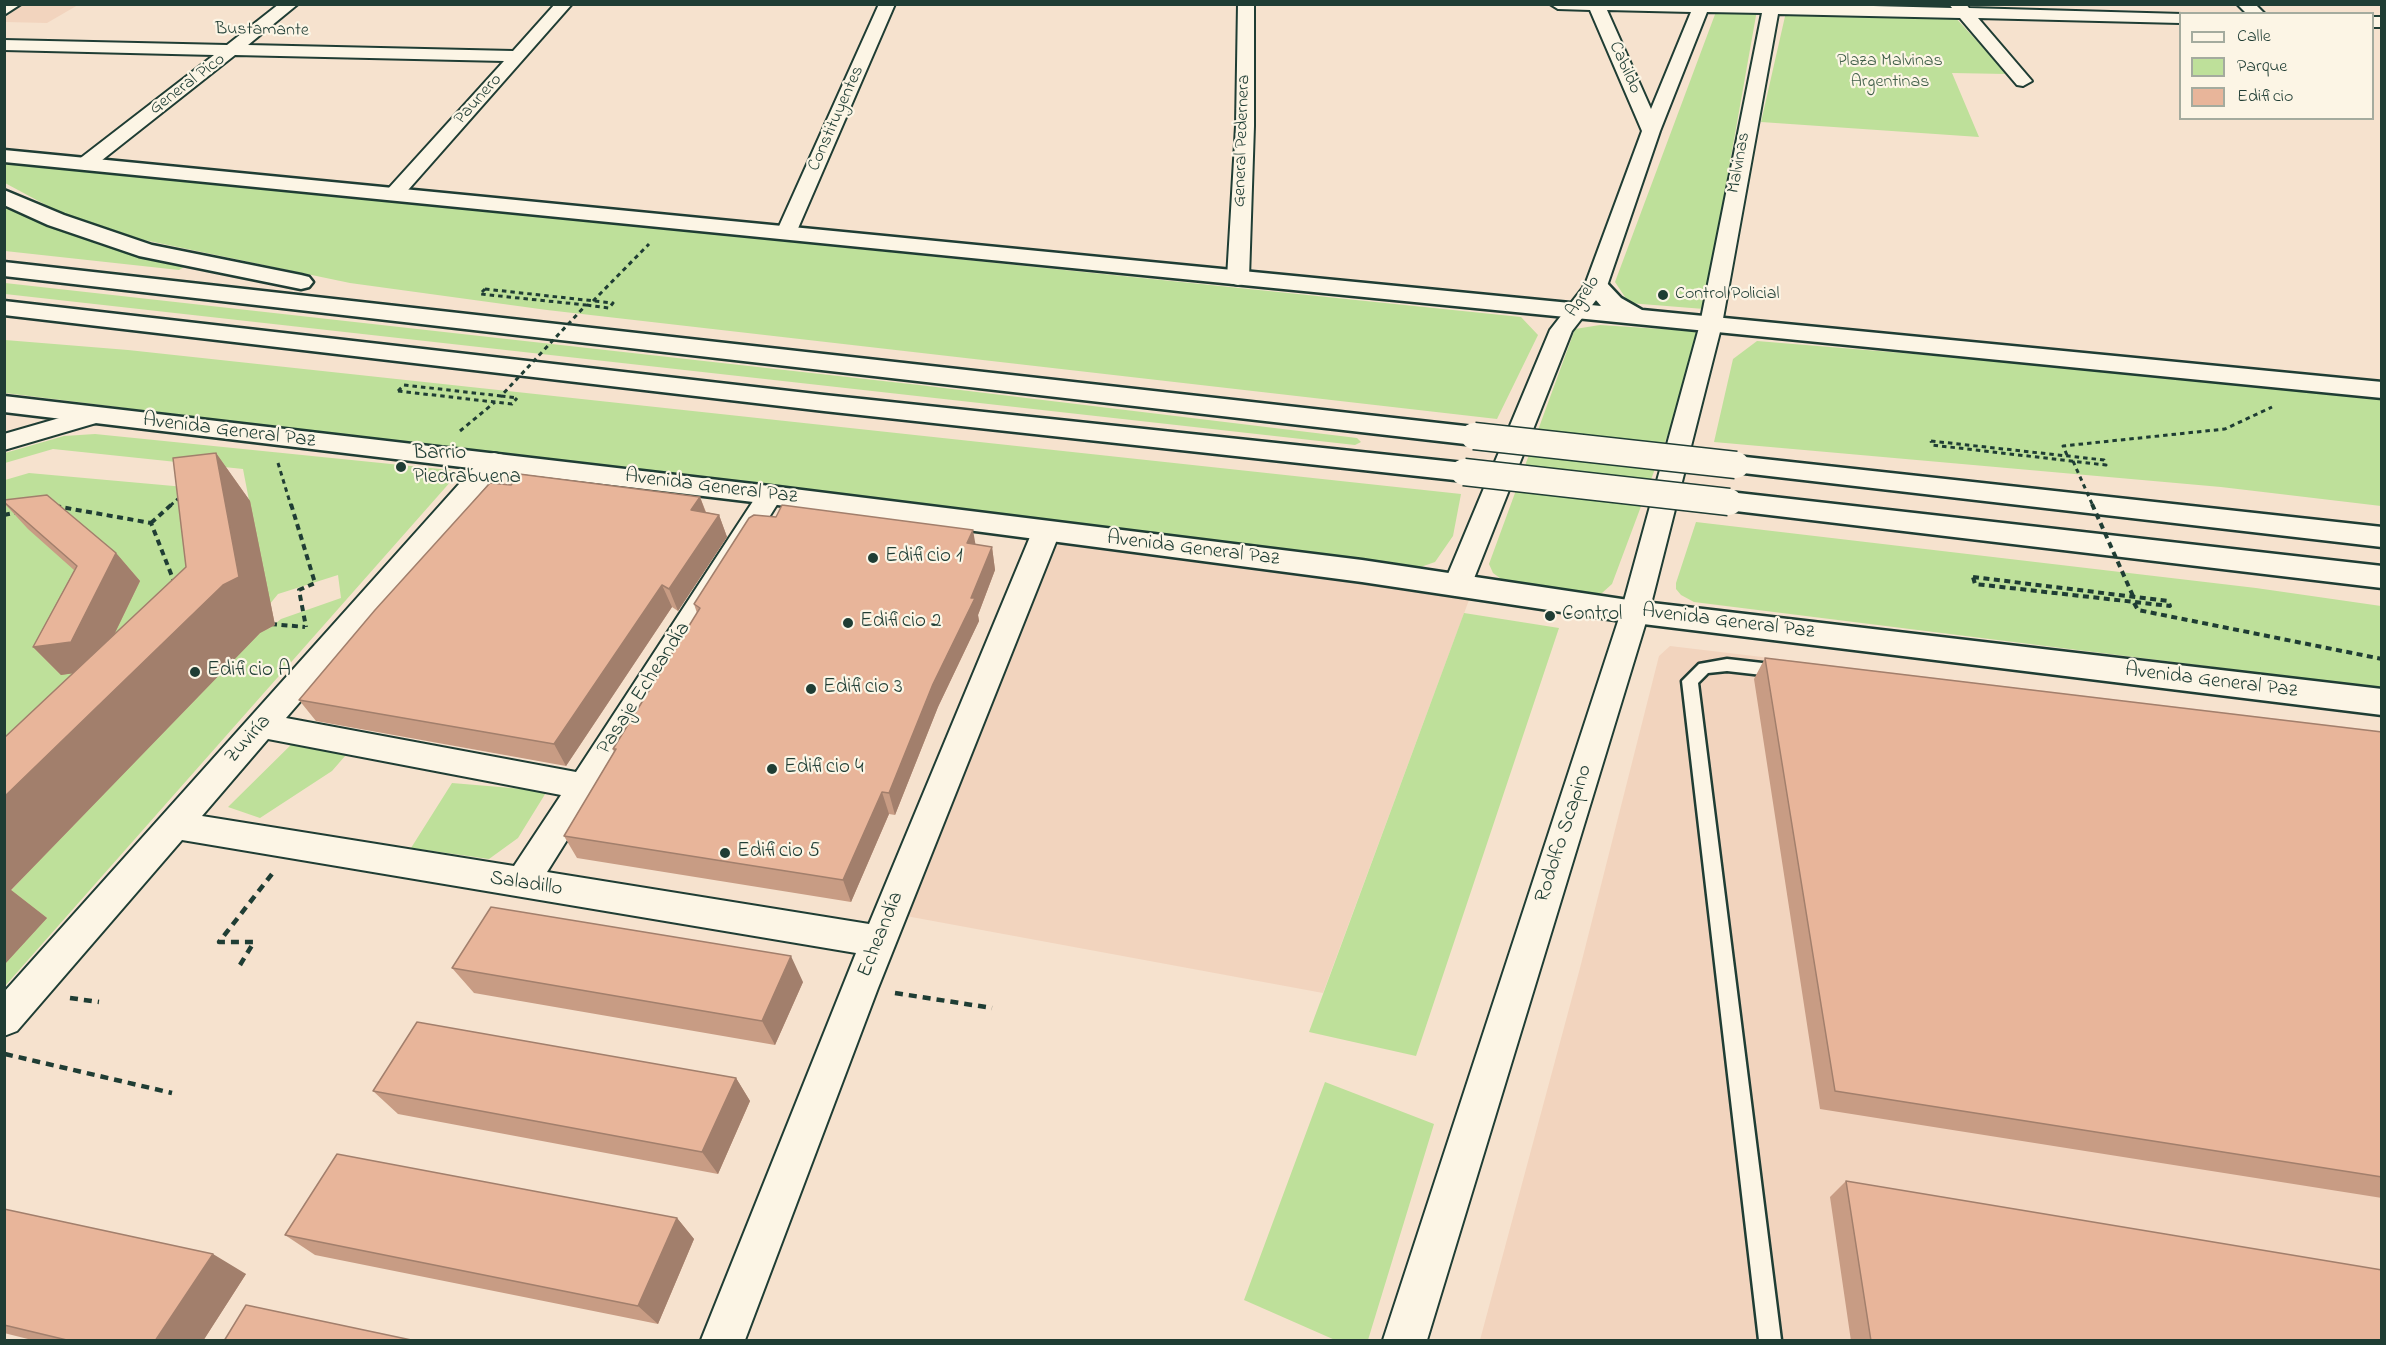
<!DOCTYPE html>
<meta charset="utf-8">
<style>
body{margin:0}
#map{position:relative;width:2386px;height:1345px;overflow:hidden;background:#f6e2ce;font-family:"Indie Flower",sans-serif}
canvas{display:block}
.frame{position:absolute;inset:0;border:6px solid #1f3d34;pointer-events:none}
.legend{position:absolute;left:2179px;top:12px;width:195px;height:108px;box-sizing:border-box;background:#fcf5e5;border:2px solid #a4ab9e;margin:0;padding:8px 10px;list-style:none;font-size:18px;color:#1f3d34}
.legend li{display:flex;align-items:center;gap:12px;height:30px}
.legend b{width:30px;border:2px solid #a4ab9e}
</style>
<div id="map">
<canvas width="2386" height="1345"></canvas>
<div class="frame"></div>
<ul class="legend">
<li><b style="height:8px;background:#fcf5e5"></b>Calle</li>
<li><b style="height:16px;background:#bee09a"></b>Parque</li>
<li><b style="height:16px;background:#e8b59a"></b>Edificio</li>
</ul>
</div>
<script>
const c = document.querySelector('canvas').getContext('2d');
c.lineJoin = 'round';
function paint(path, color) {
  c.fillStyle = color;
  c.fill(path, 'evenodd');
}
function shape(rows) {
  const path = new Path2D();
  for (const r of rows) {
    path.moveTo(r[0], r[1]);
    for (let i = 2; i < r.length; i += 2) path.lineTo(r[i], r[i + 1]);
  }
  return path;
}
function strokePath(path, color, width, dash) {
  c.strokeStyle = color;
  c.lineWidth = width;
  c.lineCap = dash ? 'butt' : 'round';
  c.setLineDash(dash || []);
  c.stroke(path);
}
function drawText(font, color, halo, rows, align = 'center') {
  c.font = font + ' "Indie Flower",sans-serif';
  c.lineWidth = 4.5;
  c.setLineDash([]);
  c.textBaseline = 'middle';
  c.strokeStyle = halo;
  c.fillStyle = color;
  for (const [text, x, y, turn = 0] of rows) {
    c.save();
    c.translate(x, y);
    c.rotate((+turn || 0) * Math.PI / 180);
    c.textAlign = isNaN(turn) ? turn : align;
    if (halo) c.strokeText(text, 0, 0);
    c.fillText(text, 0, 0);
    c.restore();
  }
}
paint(shape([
 [18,5,78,5,47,23,5,22,5,13],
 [1072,541,1469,600,1323,993,906,916,1048,549],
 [1670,646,2381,731,2381,1340,1480,1340,1580,968,1659,656]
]), '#f2d4be');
paint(shape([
 [1717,9,1757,10,1704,309,1629,303,1615,282],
 [1786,12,1954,16,2007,74,1952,73,1979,137,1761,122],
 [5,161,1521,317,1538,335,1497,419,547,310,350,283,144,240,57,211,5,183],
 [5,205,99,245,184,267,179,270,5,251],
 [5,283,919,385,1357,438,1361,442,1355,445,5,294],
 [1600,325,1693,331,1701,335,1702,343,1612,584,1602,593,1584,595,1504,581,1493,573,1489,564,1575,329],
 [5,340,128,350,1461,494,1453,536,1435,562,1415,569,5,393],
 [1757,341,2266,383,2381,396,2381,506,2221,487,1714,442,1733,359],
 [95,434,460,471,5,986,5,897,247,636,270,628,281,619,341,598,338,575,278,594,269,605,243,469,53,449,5,463,5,453,64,436],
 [29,473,207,489,224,614,5,836,5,480],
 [1696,522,2256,588,2381,606,2381,688,1694,602,1681,595,1676,589,1676,583],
 [1464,613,1559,628,1416,1056,1309,1032],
 [307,729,359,740,332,771,260,818,228,807],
 [452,783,547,791,518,838,489,859,411,848],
 [1325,1082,1434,1124,1368,1340,1335,1340,1244,1300]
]), '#bee09a');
const service = shape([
 [1727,659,1780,665,1787,671,1780,677,1727,671,1708,673,1698,683,1781,1340,1759,1340,1682,681,1699,664,1727,659]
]);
const minor = shape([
 [4,4,21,4,4,15,4,4],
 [279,4,298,4,248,45,513,51,555,4,572,4,401,198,394,200,387,198,384,194,387,190,504,61,235,55,92,168,85,170,75,164,78,160,214,55,4,50,4,40,227,45,279,4],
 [879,4,895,4,796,233,793,237,779,237,776,233,879,4],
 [1238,4,1254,4,1254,126,1249,278,1246,283,1238,285,1230,283,1227,278,1236,126,1238,4],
 [1550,4,1795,4,1952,8,1949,4,1966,4,1969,8,2182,14,2180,23,1978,18,2032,81,2023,86,2017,85,1960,18,1778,14,1722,324,1649,612,1427,1340,1383,1340,1621,612,1700,324,1762,13,1707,12,1660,131,1607,286,1572,331,1471,586,1467,593,1457,596,1447,593,1443,586,1550,330,1585,285,1642,131,1590,10,1558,9,1550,4],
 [1607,10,1691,12,1651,109,1607,10],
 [2237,4,2255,4,2265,14,2247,14,2237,4],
 [2372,17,2382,17,2382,27,2372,27,2372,17],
 [94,408,103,411,106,416,103,421,4,450,4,434,94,408],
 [494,453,503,455,507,461,503,467,286,718,576,772,761,489,770,486,779,489,783,495,547,872,869,924,1032,532,1036,526,1046,523,1056,526,1060,532,878,988,745,1340,701,1340,856,953,182,840,17,1031,4,1036,4,992,485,455,494,453],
 [268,739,561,795,514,866,202,816,268,739]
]);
const tertiary = shape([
 [4,150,1601,306,1584,286,1587,281,1596,279,1605,281,1621,298,1642,310,2382,382,2382,398,4,162,4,150],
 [4,396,770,486,1362,560,1635,601,2382,689,2382,715,1635,623,1362,582,770,504,4,412,4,396]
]);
const motorway = shape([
 [4,190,64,215,152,245,301,275,309,277,313,282,309,287,301,289,139,256,48,225,4,205,4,190],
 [4,262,1474,427,1484,430,1488,436,1484,442,1474,445,4,276,4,262],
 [4,301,824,395,1464,463,1474,466,1478,472,1474,478,1464,481,824,411,4,315,4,301],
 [1736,456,2382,527,2382,547,1726,471,1722,465,1726,459,1736,456],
 [1729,492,2382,566,2382,588,1719,509,1714,502,1719,495,1729,492]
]);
strokePath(service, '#1f3d34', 5);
strokePath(minor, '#1f3d34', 4);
strokePath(tertiary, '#1f3d34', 5);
strokePath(motorway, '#1f3d34', 5);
strokePath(shape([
 [485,289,613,303,609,308,586,305],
 [593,301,649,244],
 [398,391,512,404,517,398],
 [501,396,517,398],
 [460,431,495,402],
 [1931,441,2104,460,2106,465,1932,445,1931,441],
 [2067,455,2063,446,2225,429,2272,407],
 [278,463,291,506],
 [170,506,181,496]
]), '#1f3d34', 3, [4.5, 4]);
strokePath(shape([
 [291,504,315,583,299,590,306,627],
 [55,506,151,523,175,584],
 [4,515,18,512],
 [151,523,172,504],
 [1973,577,2168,601,2170,606,1975,584,1973,577],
 [2134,603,2138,610,2382,659],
 [271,624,305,627]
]), '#1f3d34', 4, [6, 4.5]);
strokePath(shape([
 [240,965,254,942,219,942,272,874],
 [895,993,992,1008],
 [70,998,99,1002],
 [5,1054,172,1093]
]), '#1f3d34', 4.5, [8, 6]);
paint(service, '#fcf5e5');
paint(minor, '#fcf5e5');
paint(tertiary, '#fcf5e5');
paint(motorway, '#fcf5e5');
const motorwayBridge = shape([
 [1474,436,1736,465],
 [1464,472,1729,502]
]);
strokePath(motorwayBridge, '#1f3d34', 29, []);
strokePath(shape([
 [398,391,404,385,501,396,586,305,480,294,485,289],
 [2073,461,2093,506]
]), '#1f3d34', 3, [4.5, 4]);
strokePath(shape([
 [2092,504,2133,596]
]), '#1f3d34', 4, [6, 4.5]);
strokePath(motorwayBridge, '#fcf5e5', 26);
paint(shape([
 [216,453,250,501,275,625,260,633,11,890,47,918,4,965,4,738,73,673,61,675,33,647,74,570,28,529,4,503,116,553,140,581,114,635,186,567],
 [511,485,700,497,706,512,719,515,727,537,678,611,672,607,566,766,316,721,299,700],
 [976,545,992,547,995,570,978,615,979,621,938,707,895,815,889,814,851,902,577,858,564,836,614,752,613,749,697,613,694,604],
 [1765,658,2382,732,2382,1198,1820,1109,1754,679],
 [452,968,803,982,775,1045,474,993],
 [736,1078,750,1101,718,1174,398,1114,373,1091],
 [1846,1181,2382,1341,1851,1341,1830,1197],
 [4,1209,246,1274,203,1341,36,1341,4,1333],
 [677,1218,694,1239,658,1324,315,1255,285,1235]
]), '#c89c84');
paint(shape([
 [216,453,250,501,275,625,260,633,11,890,47,918,4,965,4,797,223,585],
 [700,497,708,519,691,510],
 [719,515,727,537,678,611,669,589],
 [973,530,977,553,967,543],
 [992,547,995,570,978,615,979,621,938,707,895,815,889,793,933,684],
 [116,553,140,581,97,670,61,675,33,647],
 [662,585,672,607,566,766,554,744],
 [882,792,889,814,851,902,843,880],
 [791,956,803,982,775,1045,762,1021],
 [736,1078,750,1101,718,1174,702,1152],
 [677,1218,694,1239,658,1324,638,1306],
 [213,1254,246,1274,203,1341,155,1341]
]), '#a27f6c');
const building = shape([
 [216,453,239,577,223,585,4,797,4,738,186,567,173,458,216,453],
 [519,474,700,497,691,510,719,515,669,589,662,585,554,744,299,700,375,610,490,483,511,485,519,474],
 [47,495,116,553,71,642,33,647,77,566,4,502,4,500,47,495],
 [782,505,973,530,967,543,992,547,971,598,975,598,933,684,889,793,882,792,843,880,564,836,616,749,613,749,700,608,694,604,749,518,754,515,776,517,782,505],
 [1765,658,2382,732,2382,1177,1835,1091,1765,658],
 [491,907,791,956,762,1021,452,968,491,907],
 [417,1022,736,1078,702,1152,373,1091,417,1022],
 [337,1154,677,1218,638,1306,285,1235,337,1154],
 [1846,1181,2382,1270,2382,1341,1871,1341,1846,1181],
 [4,1209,213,1254,155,1341,71,1341,4,1325,4,1209],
 [246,1305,416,1341,224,1341,246,1305]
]);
paint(building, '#e8b59a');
strokePath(building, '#a27f6c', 1.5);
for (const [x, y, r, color] of [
 [1663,295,6,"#1f3d34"],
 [401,467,6,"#1f3d34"],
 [873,558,6,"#1f3d34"],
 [1550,616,6,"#1f3d34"],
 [848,623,6,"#1f3d34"],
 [195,672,6,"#1f3d34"],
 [811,689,6,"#1f3d34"],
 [772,769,6,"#1f3d34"],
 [725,853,6,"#1f3d34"]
]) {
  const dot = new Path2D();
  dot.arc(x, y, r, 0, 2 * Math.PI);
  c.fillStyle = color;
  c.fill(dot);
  strokePath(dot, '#fcf5e5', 2);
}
drawText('18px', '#1f3d34', '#fcf5e5', [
 ["Bustamante",262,31,1],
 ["Cabildo",1624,68,66],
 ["General Pico",188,85,-37],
 ["Paunero",479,100,-48],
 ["Constituyentes",837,119,-66],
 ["General Pedernera",1243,141,-88],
 ["Malvinas",1740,163,-80],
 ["Agrelo",1584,297,-56]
]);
drawText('18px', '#3f5e48', '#fcf5e5', [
 ["Plaza Malvinas",1890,62],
 ["Argentinas",1890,83]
]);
drawText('18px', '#1f3d34', '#fcf5e5', [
 ["Control Policial",1675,295]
], 'left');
drawText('21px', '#1f3d34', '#fcf5e5', [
 ["Avenida General Paz",229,432,7],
 ["Avenida General Paz",711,488,7],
 ["Avenida General Paz",1193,550,7],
 ["Avenida General Paz",1728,623,7],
 ["Avenida General Paz",2211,682,7],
 ["Pasaje Echeandía",645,689,-57],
 ["Zuviría",249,740,-48],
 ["Rodolfo Scapino",1565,834,-72],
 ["Saladillo",526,885,9],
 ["Echeandía",882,935,-68]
]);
drawText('21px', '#1f3d34', '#fcf5e5', [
 ["Barrio",413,455],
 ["Piedrabuena",413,479],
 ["Edificio 1",885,558],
 ["Control",1562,616],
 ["Edificio 2",860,623],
 ["Edificio A",207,672],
 ["Edificio 3",823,689],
 ["Edificio 4",784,769],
 ["Edificio 5",737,853]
], 'left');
</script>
